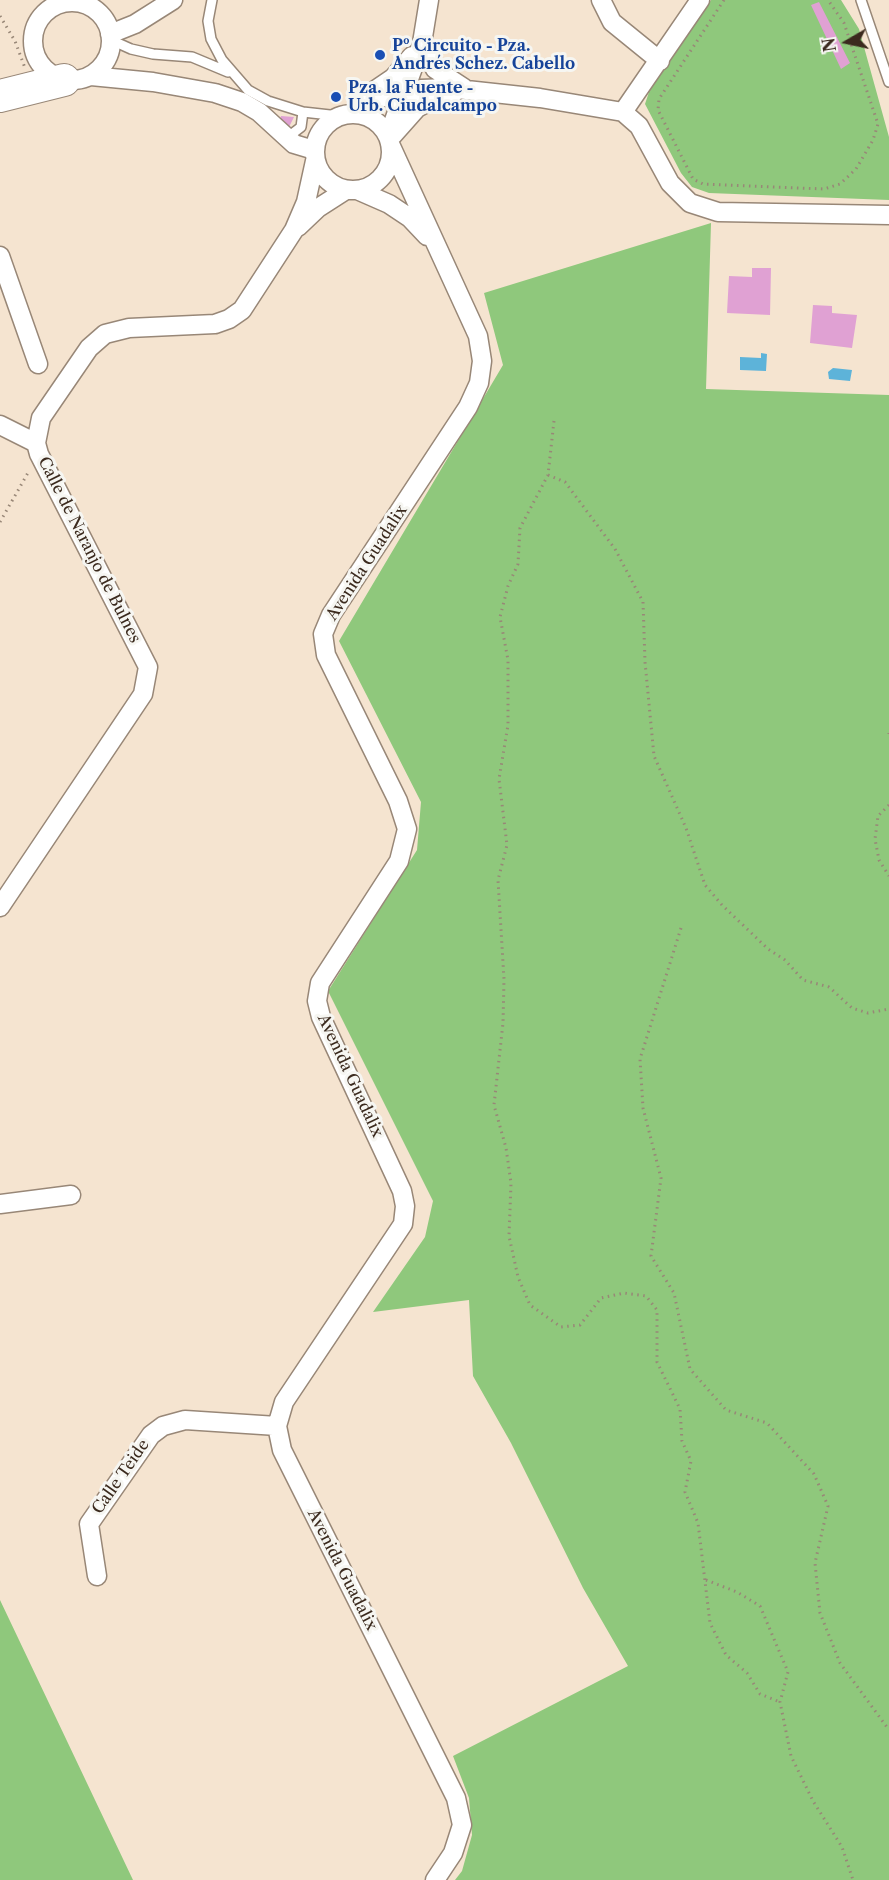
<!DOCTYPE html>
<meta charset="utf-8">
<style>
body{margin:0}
#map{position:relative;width:889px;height:1880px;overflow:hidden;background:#f5e4d0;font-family:"Libre Caslon Text",serif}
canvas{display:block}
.north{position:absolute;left:817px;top:12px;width:60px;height:60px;-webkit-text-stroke:4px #f6f6f2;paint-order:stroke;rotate:261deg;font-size:16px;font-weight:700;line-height:24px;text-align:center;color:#3b2a1e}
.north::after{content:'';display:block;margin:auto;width:21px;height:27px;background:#3b2a1e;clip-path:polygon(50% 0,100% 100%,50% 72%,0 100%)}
</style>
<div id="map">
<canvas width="889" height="1880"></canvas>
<div class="north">N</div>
</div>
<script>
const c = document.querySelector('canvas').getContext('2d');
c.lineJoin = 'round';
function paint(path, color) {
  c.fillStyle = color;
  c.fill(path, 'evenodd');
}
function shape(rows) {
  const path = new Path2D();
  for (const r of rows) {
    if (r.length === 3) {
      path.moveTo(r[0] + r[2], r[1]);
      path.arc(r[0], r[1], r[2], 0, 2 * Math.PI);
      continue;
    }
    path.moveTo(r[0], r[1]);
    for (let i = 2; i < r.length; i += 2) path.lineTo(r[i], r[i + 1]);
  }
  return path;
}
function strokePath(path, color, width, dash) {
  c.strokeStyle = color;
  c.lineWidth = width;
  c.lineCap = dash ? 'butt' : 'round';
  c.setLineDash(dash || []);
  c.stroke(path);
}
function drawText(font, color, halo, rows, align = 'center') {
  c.font = font + ' "Libre Caslon Text",serif';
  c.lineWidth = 6;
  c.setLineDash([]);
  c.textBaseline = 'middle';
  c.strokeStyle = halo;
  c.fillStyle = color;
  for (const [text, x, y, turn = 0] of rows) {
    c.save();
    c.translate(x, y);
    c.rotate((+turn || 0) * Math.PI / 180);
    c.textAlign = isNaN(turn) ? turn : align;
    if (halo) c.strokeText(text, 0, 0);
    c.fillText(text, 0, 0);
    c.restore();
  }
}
paint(shape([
 [711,0,841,0,859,29,889,137,889,200,709,193,692,187,681,173,645,104,650,89],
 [711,223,706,389,889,395,889,1880,455,1880,462,1871,472,1835,469,1798,453,1756,628,1666,583,1588,511,1443,473,1376,469,1300,373,1312,425,1237,433,1201,328,991,417,850,421,802,339,641,503,365,484,293],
 [0,1600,133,1880,0,1880]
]), '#8fc87c');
paint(shape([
 [761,353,767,354,766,371,740,370,740,357,761,358],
 [833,368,852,370,850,381,829,379,828,372]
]), '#5db3d9');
paint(shape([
 [819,2,850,63,841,69,811,5],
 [281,116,294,117,289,127,280,120],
 [752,268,771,268,770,315,727,313,729,276,752,277],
 [813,305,832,306,832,313,857,315,852,348,810,343]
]), '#e0a1d3');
const lane = shape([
 [212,0,208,21,211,39,222,60,248,90,268,101,303,112,339,116],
 [861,0,889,82],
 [111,40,131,49,153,54,192,57,228,72],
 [288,137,301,127,303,112]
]);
const street = shape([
 [601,0,612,22,660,61],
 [72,41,39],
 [110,34,135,24,173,0],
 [422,43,435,69,464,88],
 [91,76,153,82,215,93,242,102,259,112,294,144,314,150],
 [368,95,393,78,412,56],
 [623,112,700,0],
 [353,152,38],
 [353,114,372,101,389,95,421,89,448,88,540,98,623,112,639,126,670,183,690,203,718,212,889,215],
 [393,135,417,108,436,98,453,94],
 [388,137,422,43,429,0],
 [390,144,478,336,482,361,479,383,468,407,331,615,323,634,326,655,398,801,407,829,399,861,320,983,317,1001,321,1017,402,1191,405,1206,403,1224,284,1402,277,1426,282,1450,456,1798,462,1825,453,1853,435,1880],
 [357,190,389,204,410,218,427,236],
 [298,227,318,208,346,190],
 [0,256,38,364],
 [0,425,36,443],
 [0,907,143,694,148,667,39,454,36,443,41,418,89,348,105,334,129,328,215,324,229,319,242,310,294,230,306,202,315,161],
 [0,1204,71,1195],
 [97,1576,89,1524,151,1435,163,1426,185,1420,277,1426]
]);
const highway = shape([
 [0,96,64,80]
]);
strokePath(lane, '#988777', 12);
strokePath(street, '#988777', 21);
strokePath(highway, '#988777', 34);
strokePath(shape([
 [724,0,659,99,658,110,693,179,703,184,824,189,840,184,856,169,873,140,878,124,844,23,828,0],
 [0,16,15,41,25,68],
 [554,421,548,475,520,528,518,564,508,586,500,617,508,660,508,725,499,779,507,845,498,880,504,979,503,1023,494,1105,506,1148,511,1183,509,1236,518,1277,530,1305,561,1327,580,1325,601,1298,624,1293,646,1296,657,1310,657,1362,680,1409,682,1441,691,1461,685,1492,698,1523,710,1623,726,1655,747,1673,760,1694,780,1702],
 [548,475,565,482,615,549,643,602,645,662,654,756,686,828,705,885,722,905,768,949,785,960,803,980,829,987,852,1008,868,1013,889,1009],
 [0,522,29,471],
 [889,733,889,734],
 [889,805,878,816,875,839,879,860,889,876],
 [681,928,640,1059,643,1108,661,1178,651,1256,674,1293,690,1369,726,1410,767,1423,814,1474,828,1506,815,1563,820,1613,840,1663,889,1730],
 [706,1580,737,1592,760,1606,788,1672,780,1702,791,1756,813,1801,842,1847,853,1880]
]), '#988777', 3, [1.5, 4.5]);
strokePath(lane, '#fff', 9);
strokePath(street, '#fff', 18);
strokePath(highway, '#fff', 32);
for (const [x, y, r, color] of [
 [380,55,6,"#1a4fb4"],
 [336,97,6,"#1a4fb4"]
]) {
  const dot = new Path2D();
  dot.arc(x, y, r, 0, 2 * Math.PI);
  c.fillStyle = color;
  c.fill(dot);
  strokePath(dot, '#f6f6f2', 2);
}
drawText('bold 16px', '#164399', '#f6f6f2', [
 ["Pº Circuito - Pza.",392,46],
 ["Andrés Schez. Cabello",392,64],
 ["Pza. la Fuente -",348,88],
 ["Urb. Ciudalcampo",348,106]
], 'left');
drawText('16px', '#3b2a1e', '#f6f6f2', [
 ["Calle de Naranjo de Bulnes",89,550,63],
 ["Avenida Guadalix",367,563,-57],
 ["Avenida Guadalix",350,1076,65],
 ["Calle Teide",121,1477,-55],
 ["Avenida Guadalix",342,1570,63]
]);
</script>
